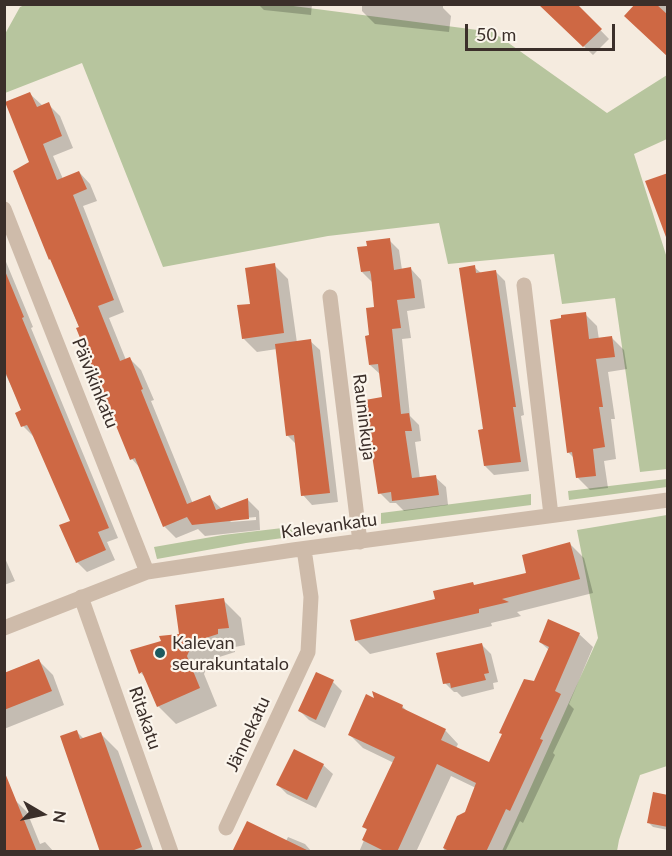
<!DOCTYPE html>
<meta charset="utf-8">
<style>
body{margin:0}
#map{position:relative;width:672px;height:856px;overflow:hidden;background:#f5ebdf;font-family:Lato,sans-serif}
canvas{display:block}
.frame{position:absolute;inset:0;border:6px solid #3b2f2a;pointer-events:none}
.north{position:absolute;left:12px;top:784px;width:60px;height:60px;-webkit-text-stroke:4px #fbf5ec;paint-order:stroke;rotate:99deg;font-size:16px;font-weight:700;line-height:24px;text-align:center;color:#3b2f2a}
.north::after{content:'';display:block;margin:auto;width:21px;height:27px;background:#3b2f2a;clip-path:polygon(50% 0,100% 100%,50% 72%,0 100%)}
.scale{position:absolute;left:465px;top:24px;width:150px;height:27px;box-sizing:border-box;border:3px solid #3b2f2a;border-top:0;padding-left:8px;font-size:18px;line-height:21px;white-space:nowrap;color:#3b2f2a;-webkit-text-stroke:4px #fbf5ec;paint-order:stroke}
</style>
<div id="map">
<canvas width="672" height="856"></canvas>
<div class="frame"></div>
<div class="north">N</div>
<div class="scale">50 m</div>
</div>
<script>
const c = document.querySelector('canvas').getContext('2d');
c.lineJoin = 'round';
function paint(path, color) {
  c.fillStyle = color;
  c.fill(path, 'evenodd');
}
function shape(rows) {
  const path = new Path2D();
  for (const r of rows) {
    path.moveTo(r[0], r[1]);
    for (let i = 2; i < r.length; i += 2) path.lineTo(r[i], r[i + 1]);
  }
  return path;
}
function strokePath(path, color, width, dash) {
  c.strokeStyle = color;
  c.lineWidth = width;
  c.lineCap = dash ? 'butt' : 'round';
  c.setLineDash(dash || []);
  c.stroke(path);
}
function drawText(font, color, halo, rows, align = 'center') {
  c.font = font + ' Lato,sans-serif';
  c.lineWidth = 4.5;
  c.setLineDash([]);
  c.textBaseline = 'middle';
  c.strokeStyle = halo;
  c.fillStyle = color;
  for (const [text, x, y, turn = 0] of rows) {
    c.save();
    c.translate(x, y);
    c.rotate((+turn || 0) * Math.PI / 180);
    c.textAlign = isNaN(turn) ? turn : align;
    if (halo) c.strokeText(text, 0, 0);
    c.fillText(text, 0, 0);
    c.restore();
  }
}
paint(shape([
 [27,4,278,4,493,32,607,113,667,75,667,139,634,154,667,258,667,469,640,472,615,298,562,304,554,254,448,264,439,223,328,236,163,267,82,63,5,93,5,34,20,7],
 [667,479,667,487,569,500,568,491],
 [531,494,531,505,381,524,381,513],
 [667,515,667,766,640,775,619,840,617,851,502,851,598,638,577,530],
 [342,521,342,530,246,543,157,559,154,547,223,535]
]), '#b7c59e');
paint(shape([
 [258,4,312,4,311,15,264,10],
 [362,4,443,4,443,8,451,16,449,32,375,24,362,11],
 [575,4,609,39,593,55,544,8],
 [637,4,668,4,668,56],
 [30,94,43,106,48,104,60,116,73,148,53,156,63,179,79,172,90,184,97,201,83,206,124,312,109,318,126,360,130,359,141,370,154,400,151,401,193,504,209,497,222,509,247,499,259,511,260,530,205,536,198,529,176,538,164,526,140,468,132,459,53,262,31,162],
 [256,517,256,520,230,522,234,519],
 [389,240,399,250,402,270,411,269,421,280,425,308,407,311,411,338,402,339,410,416,419,425,421,441,415,442,420,479,435,477,446,487,448,505,404,511,396,503,390,503,380,493,384,399,381,375,370,365,371,336,376,308,373,283,362,272],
 [4,257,33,327,31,328,118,538,107,542,115,560,87,572,77,562,72,522,34,436,33,436,23,426,23,411,4,371],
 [274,265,288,279,297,343,310,341,320,350,338,502,312,505,303,495,297,445,287,435,277,349,257,352,243,338],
 [474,267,481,273,496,272,505,281,524,415,521,416,529,471,494,475,485,466],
 [585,314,597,326,599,340,612,338,624,350,627,369,608,372,615,419,611,419,616,459,604,461,608,488,590,490,578,478,575,459,568,452],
 [570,544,584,558,593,593,517,612,521,616,491,623,492,626,370,654,356,640,436,600,528,574],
 [4,556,15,581,4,585],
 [223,600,241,618,245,645,235,647,235,652,210,660,204,674,217,706,176,724,158,706,146,678,141,673,181,635],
 [579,634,593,647,569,704,574,709,553,753,555,755,523,823,520,821,505,852,443,852,458,817,466,813,476,788,451,776,416,852,359,852,368,831,364,827,394,763,363,748,349,734,402,706,409,713,445,730,458,744,456,748,490,764,535,682,549,650,540,642],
 [482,645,491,654,498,682,493,683,494,689,462,697,457,692,454,692,445,683],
 [39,661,53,675,64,705,4,729,4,675],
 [333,682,342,691,325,728,309,720,300,711],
 [77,732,84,739,101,734,118,751,154,852,101,852],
 [323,765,333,774,316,808,287,794,278,785],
 [668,796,668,830,653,827,649,823],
 [15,800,27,812,40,844,45,842,54,852,4,852,4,805],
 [288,837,305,844,312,852,234,852,286,841]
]), '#0003');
paint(shape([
 [538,4,577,4,602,29,583,47],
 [635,4,656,4,668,15,668,57,624,16],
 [30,92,37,107,49,102,62,136,43,144,57,180,79,171,87,189,73,195,114,300,98,306,120,361,130,357,143,389,141,390,187,504,210,495,216,510,248,498,249,519,192,525,187,517,163,527,135,458,130,460,76,328,79,327,50,259,49,260,13,171,29,162,5,102],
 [668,173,668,237,666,237,645,181],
 [390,238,394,270,411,267,415,298,397,300,401,328,392,329,401,414,409,413,412,431,405,431,412,478,436,475,439,495,392,501,391,492,378,494,369,436,365,400,382,397,378,364,369,365,365,336,369,335,366,308,374,307,371,275,370,271,361,272,357,247,367,246,366,241],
 [275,263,284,333,242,339,237,305,250,304,245,268],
 [475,265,476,273,496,270,516,407,513,407,521,462,484,466,478,430,483,429,459,268],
 [5,271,24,317,22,318,109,528,98,532,106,550,76,563,59,525,70,521,32,434,27,425,21,427,15,413,21,410,4,369],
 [586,312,589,339,612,336,615,357,596,359,603,407,599,407,605,447,593,449,596,476,576,478,572,452,567,453,550,320,561,318,561,315],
 [311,339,330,493,301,496,294,435,286,436,275,344],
 [570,542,580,579,502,599,509,602,479,609,479,613,355,641,350,620,435,599,433,591,473,582,474,585,526,573,522,555],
 [224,598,229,628,218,629,218,634,193,642,187,656,200,688,157,707,142,672,139,674,130,650,161,641,159,636,179,634,175,605],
 [548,619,580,633,555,691,561,694,540,739,543,740,510,811,506,809,486,852,451,852,443,848,457,816,465,812,476,783,437,764,397,852,386,852,362,840,367,829,362,827,395,757,348,735,366,694,374,698,372,691,403,705,402,708,446,729,441,740,489,762,502,734,499,733,524,679,534,681,549,647,539,642],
 [482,643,489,673,484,674,486,680,451,688,450,683,443,684,436,653],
 [39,659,52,691,4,710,4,673],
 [316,672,334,680,316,720,298,711],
 [77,730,80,739,101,732,142,847,129,852,100,852,60,736],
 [294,749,324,764,307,800,276,785],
 [5,773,37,852,4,852],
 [653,792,668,795,668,827,647,823],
 [247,821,311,852,232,852]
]), '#ce6844');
strokePath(shape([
 [4,209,147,572],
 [524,285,551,515],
 [330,297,360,542],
 [81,597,171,852],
 [4,628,147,572,293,550,668,500],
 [226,828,308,652,311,597,304,549]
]), '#cebbaa', 15);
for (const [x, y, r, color] of [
 [160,653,6,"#1c5a60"]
]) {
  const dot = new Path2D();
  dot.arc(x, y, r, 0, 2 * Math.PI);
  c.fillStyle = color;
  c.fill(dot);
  strokePath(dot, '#fbf5ec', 2);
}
drawText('18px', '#3b2f2a', '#fbf5ec', [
 ["Päivikinkatu",95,383,68],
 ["Rauninkuja",364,417,83],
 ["Kalevankatu",329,526,-8],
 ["Ritakatu",145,718,71],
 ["Jännekatu",248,734,-65]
]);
drawText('18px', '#3b2f2a', '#fbf5ec', [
 ["Kalevan",172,643],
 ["seurakuntatalo",172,664]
], 'left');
</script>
